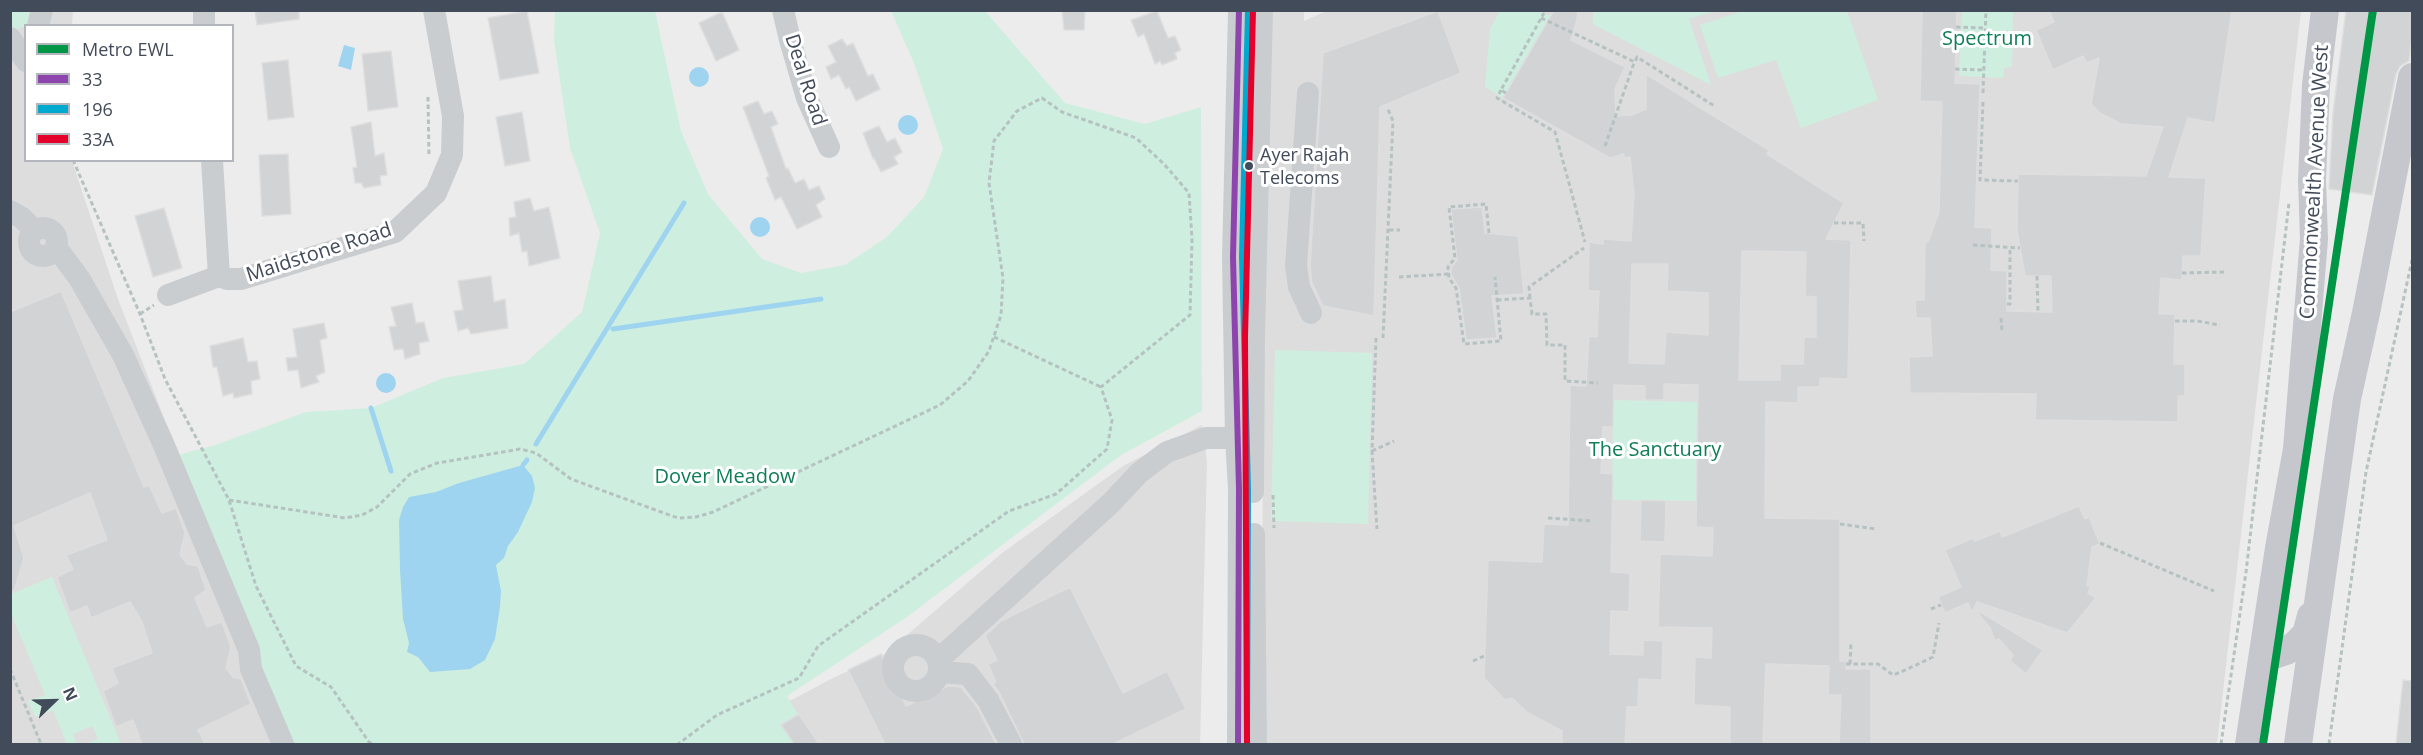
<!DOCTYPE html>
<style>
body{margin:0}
#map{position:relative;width:2423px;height:755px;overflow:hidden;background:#edecec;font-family:"Open Sans",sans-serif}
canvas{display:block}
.frame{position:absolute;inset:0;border:12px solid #424b5a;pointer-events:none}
.legend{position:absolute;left:24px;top:24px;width:210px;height:138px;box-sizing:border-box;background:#fff;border:2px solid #b3b7bd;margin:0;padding:8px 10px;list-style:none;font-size:18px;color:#424b5a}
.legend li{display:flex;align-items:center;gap:12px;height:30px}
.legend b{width:30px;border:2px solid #b3b7bd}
.north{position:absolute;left:24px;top:671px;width:60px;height:60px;-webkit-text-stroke:4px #fff;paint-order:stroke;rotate:67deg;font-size:16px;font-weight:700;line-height:24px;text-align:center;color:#424b5a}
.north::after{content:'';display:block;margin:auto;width:21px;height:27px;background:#424b5a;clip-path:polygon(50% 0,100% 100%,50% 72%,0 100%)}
</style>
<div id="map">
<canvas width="2423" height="755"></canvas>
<div class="frame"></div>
<ul class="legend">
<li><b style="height:8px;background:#009645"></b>Metro EWL</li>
<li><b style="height:8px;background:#8e44ad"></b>33</li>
<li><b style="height:8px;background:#00a9ce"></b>196</li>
<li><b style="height:8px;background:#e4002b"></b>33A</li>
</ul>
<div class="north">N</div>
</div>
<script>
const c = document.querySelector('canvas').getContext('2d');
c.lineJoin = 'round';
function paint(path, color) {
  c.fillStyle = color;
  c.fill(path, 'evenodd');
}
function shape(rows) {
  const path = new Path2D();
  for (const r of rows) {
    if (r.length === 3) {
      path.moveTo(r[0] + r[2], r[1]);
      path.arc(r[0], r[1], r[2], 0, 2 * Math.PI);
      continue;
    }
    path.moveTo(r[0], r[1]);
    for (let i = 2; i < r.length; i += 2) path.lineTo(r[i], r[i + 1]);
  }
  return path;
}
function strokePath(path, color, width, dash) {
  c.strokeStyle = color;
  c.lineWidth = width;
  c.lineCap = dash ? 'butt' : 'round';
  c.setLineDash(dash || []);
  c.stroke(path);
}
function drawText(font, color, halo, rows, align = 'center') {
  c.font = font + ' "Open Sans",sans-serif';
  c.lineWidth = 6;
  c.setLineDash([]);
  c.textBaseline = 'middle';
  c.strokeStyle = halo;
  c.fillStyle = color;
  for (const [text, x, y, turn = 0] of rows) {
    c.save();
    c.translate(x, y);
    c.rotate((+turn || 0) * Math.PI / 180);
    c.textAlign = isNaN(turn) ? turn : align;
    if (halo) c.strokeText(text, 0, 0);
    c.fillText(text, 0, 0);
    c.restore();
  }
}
paint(shape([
 [1329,10,2301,11,2217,744,1261,744,1266,11,1304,11,1304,21],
 [10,11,73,11,72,25,26,26,26,160,72,161,118,299,290,744,11,744],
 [1202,425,1207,462,1200,744,708,744,833,678,885,654,1002,553,1123,466]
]), '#deddde');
paint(shape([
 [11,11,35,11,28,25,16,30,11,29],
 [555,11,655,11,681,131,708,194,762,259,801,273,845,265,887,237,924,197,943,149,914,63,891,11,985,11,1065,103,1145,124,1201,107,1202,411,1121,455,907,617,787,696,816,744,290,744,178,455,215,445,306,412,371,408,443,378,524,364,582,312,600,233,570,148,554,40],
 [1500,11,1540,11,1550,16,1503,98,1485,87,1490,29],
 [1593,11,1715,11,1689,19,1711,85,1593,24],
 [1743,11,1847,11,1878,100,1801,128,1776,60,1718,78,1700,25],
 [1962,11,2013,11,2012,67,2004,68,2003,78,1959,76],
 [1275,350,1372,353,1368,524,1271,521],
 [1613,400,1697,402,1696,501,1612,500],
 [52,577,121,744,86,744,98,739,92,726,73,734,77,744,67,744,53,710,35,717,28,701,45,695,11,613,11,594]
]), '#ceefdf');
paint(shape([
 [344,45,355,48,351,70,338,66],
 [699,77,10],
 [908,125,10],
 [760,227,10],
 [386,383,10],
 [523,465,532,476,535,488,532,502,518,532,508,546,504,558,496,565,501,591,500,607,495,639,485,660,470,669,430,672,418,657,407,652,409,643,403,619,400,570,399,520,403,507,409,497,436,492,459,483]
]), '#9fd4f0');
strokePath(shape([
 [613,329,821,299],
 [371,408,391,471],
 [536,444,684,203],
 [523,465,527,460]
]), '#9fd4f0', 5);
const building = shape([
 [255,10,299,10,299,19,257,25,255,10],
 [1062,10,1085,10,1084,30,1064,30,1062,10],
 [1554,10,1578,10,1577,20,1571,40,1625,67,1615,89,1616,116,1632,115,1646,109,1646,74,1769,150,1767,154,1844,203,1826,239,1851,240,1848,379,1820,378,1820,387,1798,387,1798,403,1766,402,1765,518,1840,519,1840,661,1846,661,1846,669,1871,669,1871,744,1839,744,1841,695,1828,695,1829,666,1766,664,1763,744,1730,744,1730,707,1694,705,1695,657,1711,658,1712,628,1658,627,1660,554,1712,556,1713,528,1696,527,1698,385,1664,384,1664,400,1645,400,1645,386,1614,385,1613,427,1603,427,1601,473,1613,474,1611,572,1630,573,1629,612,1611,611,1610,654,1643,655,1643,640,1663,641,1662,680,1639,679,1638,707,1627,707,1625,744,1562,744,1562,731,1528,713,1512,698,1505,700,1484,678,1488,560,1542,562,1544,524,1568,525,1570,385,1586,386,1589,336,1597,337,1599,291,1588,291,1589,242,1603,244,1603,239,1631,241,1634,194,1630,157,1624,158,1624,154,1610,158,1503,98,1554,10],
 [1742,251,1806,252,1805,296,1816,297,1816,337,1804,337,1803,364,1780,364,1780,380,1739,380,1742,251],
 [1632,264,1668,264,1667,291,1708,293,1708,335,1666,332,1664,364,1629,363,1632,264],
 [1922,10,1957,10,1955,83,1980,84,1975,227,1992,228,1991,270,2007,271,2007,311,2052,312,2051,276,2025,276,2017,230,2018,174,2146,176,2163,127,2121,124,2100,113,2091,104,2099,58,2087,63,2083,56,2053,70,2036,30,2054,22,2049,10,2232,10,2215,123,2188,118,2169,177,2206,178,2201,256,2183,256,2182,280,2161,278,2159,314,2175,314,2174,364,2185,364,2185,396,2178,396,2178,422,2035,420,2036,394,1910,393,1909,357,1932,356,1930,318,1916,318,1915,300,1924,300,1925,242,1928,242,1939,212,1942,102,1920,101,1922,10],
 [2346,10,2412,10,2412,38,2409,61,2400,66,2396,74,2372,195,2329,189,2333,113,2346,10],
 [527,11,539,73,500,80,488,18,527,11],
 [1157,11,1168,38,1175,36,1181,50,1175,53,1177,59,1162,65,1160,61,1155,64,1144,34,1138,37,1131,20,1157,11],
 [1438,11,1461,73,1380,107,1374,316,1323,306,1312,283,1310,266,1323,53,1438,11],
 [722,12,739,50,716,61,699,23,722,12],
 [842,39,847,46,853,43,868,76,873,74,880,89,856,101,849,87,846,89,839,75,831,79,826,67,836,62,828,46,842,39],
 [391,51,398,107,368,111,362,54,391,51],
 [288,60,294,117,268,120,262,63,288,60],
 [758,101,764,114,772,111,778,124,771,127,786,169,788,168,795,183,804,179,809,190,819,186,825,199,816,205,822,217,797,229,781,197,775,200,766,178,769,176,743,107,758,101],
 [522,112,530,161,505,166,496,117,522,112],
 [371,122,375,156,384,153,387,175,380,176,381,185,364,188,361,183,355,183,353,168,357,167,351,127,371,122],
 [879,126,887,142,895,138,902,152,894,157,898,164,881,172,874,158,873,159,863,133,879,126],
 [288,154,291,214,262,216,259,155,288,154],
 [530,198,534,211,549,207,560,258,529,266,527,251,522,252,519,233,510,236,509,218,516,217,514,202,530,198],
 [1482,207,1485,233,1518,236,1524,294,1492,296,1497,338,1466,340,1459,288,1451,275,1451,268,1457,260,1451,209,1482,207],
 [164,208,182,268,153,277,135,216,164,208],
 [491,276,494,302,505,299,508,328,471,334,468,328,458,331,454,311,463,310,458,281,491,276],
 [61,291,144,487,149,485,162,513,176,508,185,533,180,554,187,564,198,566,206,590,195,598,207,627,222,622,231,647,226,668,233,677,241,679,251,704,198,730,205,744,142,744,133,720,116,727,103,691,118,683,112,668,152,653,142,622,130,602,91,618,87,606,70,613,57,577,73,569,66,555,107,540,90,493,14,526,24,558,14,591,10,591,10,312,61,291],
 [412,303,416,323,424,322,429,341,419,343,420,354,405,359,403,349,394,350,389,327,396,326,391,307,412,303],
 [324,323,327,338,320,340,325,372,316,376,319,382,301,388,298,370,288,371,286,358,297,357,293,329,324,323],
 [243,338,248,362,257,361,260,379,251,381,252,394,234,398,233,393,223,396,217,367,213,367,210,346,243,338],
 [1641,500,1666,501,1665,542,1640,541,1641,500],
 [2079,506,2085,519,2089,517,2100,544,2092,547,2087,586,2091,586,2088,593,2096,598,2067,633,1977,602,1972,612,1968,603,1945,613,1938,597,1961,587,1945,550,1973,538,1975,541,2000,531,2002,537,2079,506],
 [1070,587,1123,693,1167,671,1186,709,1113,744,1024,744,1000,694,993,684,996,682,988,664,997,660,985,636,1001,621,1070,587],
 [1979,611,2043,650,2026,674,2010,661,2013,655,1999,639,1995,641,1990,628,1978,613,1979,611],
 [881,654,906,706,948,686,961,687,977,707,996,744,885,744,848,670,881,654],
 [2403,680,2412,681,2412,744,2396,744,2403,680],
 [799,714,819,744,794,744,781,725,799,714]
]);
paint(building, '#d2d3d5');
strokePath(building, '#dededf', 1.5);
strokePath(shape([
 [1541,18,1635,62,1637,57,1716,107],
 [1956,27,1984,28],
 [1955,69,1983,70],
 [1501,90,1497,98,1555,132,1585,242],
 [1506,93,1501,90,1544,13],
 [1983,93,1986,10],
 [428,97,429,156],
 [1983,102,1980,180,2018,181],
 [1605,146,1634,63],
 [73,160,140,314,165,379,229,500,256,586,296,666,331,687,369,742,373,744],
 [1834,223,1863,223,1864,241],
 [1389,230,1400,230],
 [1489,233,1486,204,1449,207,1455,258,1448,267,1449,278,1456,288,1464,344,1501,341,1495,277],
 [1973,245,2020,248],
 [2182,273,2225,272],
 [2037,276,2038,312],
 [1399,277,1449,274],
 [1530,298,1529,287,1584,248],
 [1497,300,1530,298,1532,314,1546,314,1547,345,1565,345,1565,381,1598,383],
 [2007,304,2010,304,2010,248],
 [140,314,154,305],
 [2001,318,2002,332],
 [2175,321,2197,321,2220,325],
 [994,337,1101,387],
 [1376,338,1372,451,1377,529],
 [1383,338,1393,121,1387,107],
 [1372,451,1394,441],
 [1273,495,1274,528],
 [229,500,345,518,362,515,377,507,410,474,437,463,520,449,536,453,571,479,661,512,678,518,696,517,713,512,940,405,968,381,989,351,1001,315,1003,278,989,183,994,141,1017,111,1042,98,1062,112,1136,138,1164,164,1189,193,1192,239,1190,315,1101,387,1112,420,1107,449,1056,494,1009,511,818,646,799,678,717,715,678,744],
 [1548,518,1593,521],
 [1840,524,1876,529],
 [2100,543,2214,591],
 [1931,609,1941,605],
 [1473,661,1484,656],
 [1846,664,1878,664,1893,675,1901,672,1933,657,1939,623],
 [1850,664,1851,643],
 [10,669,41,744],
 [2221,744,2246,572,2289,203],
 [2329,744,2366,472,2412,260]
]), '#b5c2c1', 3, [4.5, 3]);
strokePath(shape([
 [204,10,204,26],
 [783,10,790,40,807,98,829,147],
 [38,26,42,10],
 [10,38,26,61],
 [1308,93,1296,266,1299,287,1311,313],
 [212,160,219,276],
 [10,211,22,218,34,230],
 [43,242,14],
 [56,247,79,278,123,355,163,443,249,650,251,669,283,744],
 [219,276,227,279,241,279,395,232,436,193,452,155,453,116,434,10],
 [168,295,219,276],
 [1253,492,1254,337,1262,10],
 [1254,534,1256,744],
 [916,668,23],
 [938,660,1112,502,1139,473,1167,452,1206,438,1236,438,1246,447],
 [939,672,968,674,988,700,1011,744],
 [1238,744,1239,489,1236,438,1233,257,1239,10]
]), '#cacdd0', 22);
strokePath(shape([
 [2263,654,2274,655,2286,651,2295,645,2306,634,2311,616],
 [2249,744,2279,548,2297,449,2314,239,2312,180,2316,85,2325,10],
 [2298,744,2347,399,2366,313,2412,77]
]), '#c5c7cd', 28);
strokePath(shape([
 [1238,744,1239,489,1233,257,1239,10]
]), '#8e44ad', 6);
strokePath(shape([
 [1247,744,1248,489,1242,257,1248,10]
]), '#00a9ce', 6);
strokePath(shape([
 [1247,744,1245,337,1253,10]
]), '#e4002b', 6);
strokePath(shape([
 [2263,744,2373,10]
]), '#009645', 8);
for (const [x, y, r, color] of [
 [1249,166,5,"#424b5a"]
]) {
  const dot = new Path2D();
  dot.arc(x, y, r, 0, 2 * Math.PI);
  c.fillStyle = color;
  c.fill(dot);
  strokePath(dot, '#fff', 2);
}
drawText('18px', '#424b5a', '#fff', [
 ["Ayer Rajah",1260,156],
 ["Telecoms",1260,179]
], 'left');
drawText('20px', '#107f57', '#fff', [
 ["Spectrum",1987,39],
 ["The Sanctuary",1655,450],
 ["Dover Meadow",725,477]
]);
drawText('20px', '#424b5a', '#fff', [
 ["Deal Road",805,80,72],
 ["Commonwealth Avenue West",2315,182,-87],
 ["Maidstone Road",319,253,-18]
]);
</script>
